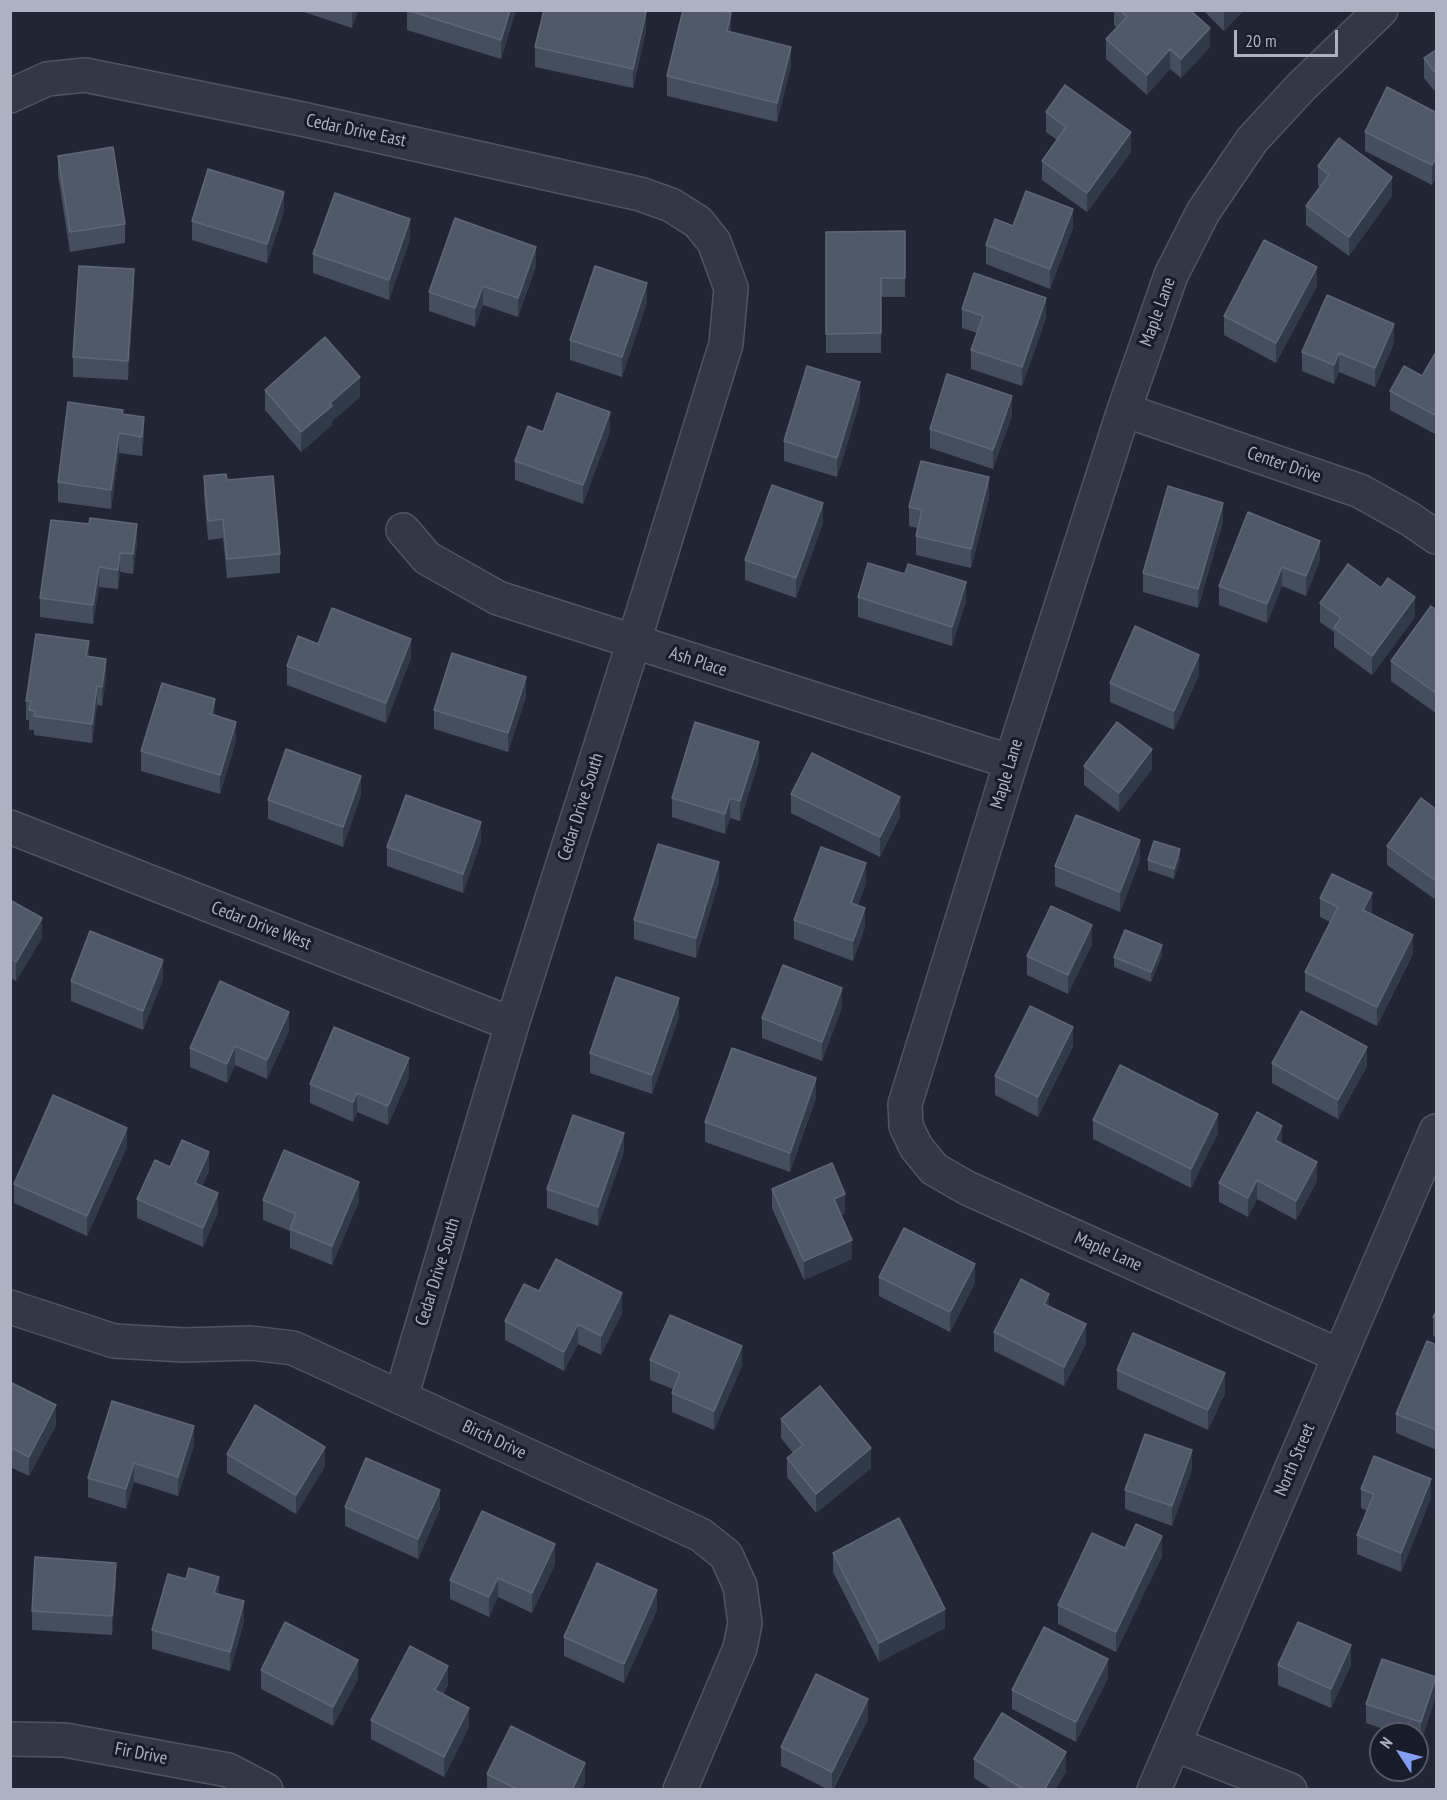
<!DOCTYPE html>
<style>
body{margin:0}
#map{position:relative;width:1447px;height:1800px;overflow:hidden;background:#202634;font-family:"PT Sans Narrow",sans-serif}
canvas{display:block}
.frame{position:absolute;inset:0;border:12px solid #adb2c2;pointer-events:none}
.north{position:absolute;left:1369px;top:1722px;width:60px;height:60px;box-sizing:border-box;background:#191d29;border:2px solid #545966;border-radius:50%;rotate:306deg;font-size:16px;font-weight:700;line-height:24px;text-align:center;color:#adb2c2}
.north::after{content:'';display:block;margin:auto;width:21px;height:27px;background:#839ef1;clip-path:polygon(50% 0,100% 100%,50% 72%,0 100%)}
.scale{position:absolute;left:1234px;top:30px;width:104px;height:27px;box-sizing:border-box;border:3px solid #adb2c2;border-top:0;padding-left:8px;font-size:18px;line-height:21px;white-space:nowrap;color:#adb2c2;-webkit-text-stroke:4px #191d29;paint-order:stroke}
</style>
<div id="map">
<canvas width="1447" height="1800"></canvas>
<div class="frame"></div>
<div class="north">N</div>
<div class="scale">20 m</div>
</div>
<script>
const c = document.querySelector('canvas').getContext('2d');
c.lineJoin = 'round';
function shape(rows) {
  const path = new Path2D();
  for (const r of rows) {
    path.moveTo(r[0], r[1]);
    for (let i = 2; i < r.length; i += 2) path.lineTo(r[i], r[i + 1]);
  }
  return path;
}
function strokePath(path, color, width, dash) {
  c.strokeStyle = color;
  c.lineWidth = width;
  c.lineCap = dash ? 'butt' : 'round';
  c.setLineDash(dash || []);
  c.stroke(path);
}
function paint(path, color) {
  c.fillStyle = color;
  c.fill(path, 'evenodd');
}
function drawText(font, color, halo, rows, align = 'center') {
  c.font = font + ' "PT Sans Narrow",sans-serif';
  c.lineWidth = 6;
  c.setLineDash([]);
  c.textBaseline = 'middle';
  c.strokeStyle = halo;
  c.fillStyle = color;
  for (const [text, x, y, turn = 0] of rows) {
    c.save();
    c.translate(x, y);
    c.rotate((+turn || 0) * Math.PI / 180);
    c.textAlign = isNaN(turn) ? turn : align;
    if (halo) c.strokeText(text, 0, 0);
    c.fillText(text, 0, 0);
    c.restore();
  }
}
const minor = shape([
 [10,96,47,79,85,75,302,119,640,194,671,205,698,222,714,242,731,288,726,344,634,641,512,1024,401,1397],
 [1124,410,1360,491,1410,519,1436,537],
 [403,530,427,558,498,598,1011,762],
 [10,827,512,1024],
 [10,1307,114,1341,184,1345,251,1343,293,1348,701,1535,726,1555,740,1586,745,1623,740,1648,680,1790],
 [1340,1356,967,1188,934,1169,916,1147,906,1126,905,1104,1011,762,1124,410,1171,275,1203,212,1252,140,1302,86,1381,10],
 [10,1739,65,1740,228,1770,266,1790],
 [1174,1744,1290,1790],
 [1154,1790,1436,1131]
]);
strokePath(minor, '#515563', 36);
strokePath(minor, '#333845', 33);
paint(shape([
 [298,10,358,10,352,28],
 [407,10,516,10,501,59,407,30],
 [1114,10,1190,10,1210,47,1181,78,1170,69,1147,95,1106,59,1106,39,1117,28,1114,25],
 [1203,10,1244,10,1224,31],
 [646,31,633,88,535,67,535,47],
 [731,32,791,66,777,122,667,96,667,76],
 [1437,49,1437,94,1424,78,1424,58],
 [1046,112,1131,152,1087,212,1042,180,1042,161,1057,140,1046,132],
 [1437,113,1437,176,1432,185,1365,151,1365,132],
 [58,156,125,224,125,243,70,252,58,175],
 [1318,166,1392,196,1349,256,1306,225,1306,206,1320,187,1318,186],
 [284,211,267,263,192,240,192,221],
 [1013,226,1073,228,1050,289,986,264,986,245],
 [905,231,905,297,881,297,881,353,826,353,826,232],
 [410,239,389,300,313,273,313,254],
 [536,266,518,317,483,305,475,327,429,311,429,292],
 [1317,286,1276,363,1224,335,1224,316],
 [134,288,128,380,73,377,73,357],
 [647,302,622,377,570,360,570,340],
 [962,309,1046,318,1022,386,971,369,971,350,977,333,962,328],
 [1394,343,1375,387,1339,372,1334,384,1302,371,1302,352],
 [1437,350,1437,435,1390,410,1390,391,1422,376],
 [265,390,360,397,332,421,332,425,301,452,265,410],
 [860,401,837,477,784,461,784,441],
 [123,414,144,436,142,456,119,453,111,509,58,502,58,482],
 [1012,415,993,469,930,448,930,429],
 [610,431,583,504,515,480,515,461,543,432],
 [204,476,227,480,280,554,280,573,227,578,223,538,208,540,204,495],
 [989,497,971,568,916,555,916,536,917,528,909,526,909,507],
 [1248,512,1320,560,1306,596,1282,586,1267,623,1219,605,1219,586],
 [1223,522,1198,608,1143,592,1143,573],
 [823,523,796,598,745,580,745,560],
 [137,544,133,574,120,572,118,589,99,587,93,624,40,617,40,598],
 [905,574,966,601,952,646,858,617,858,597],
 [1320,603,1415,617,1372,675,1334,647,1334,632,1320,622],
 [1437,610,1437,714,1391,681,1391,661],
 [89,657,106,678,102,706,97,705,92,743,34,735,34,730,29,730,29,720,26,720,26,701],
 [411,658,386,723,287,685,287,666],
 [1199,675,1174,730,1110,702,1110,683],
 [526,696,508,752,434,729,434,710],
 [215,715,236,741,220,794,141,771,141,751],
 [759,761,740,821,730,818,725,834,672,817,672,798],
 [1084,766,1152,769,1119,812,1084,785],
 [791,794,900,816,880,857,791,813],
 [361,795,343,847,268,819,268,800],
 [1437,810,1437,900,1436,900,1387,865,1387,846],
 [481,841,463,893,387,866,387,847],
 [1180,859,1174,879,1148,870,1148,860],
 [1140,860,1120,912,1055,886,1055,866],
 [719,881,696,958,634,939,634,920],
 [866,883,858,905,865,927,853,961,794,939,794,920],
 [1320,898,1372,912,1371,914,1413,954,1377,1026,1305,991,1305,972,1330,922,1320,917],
 [10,900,42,938,16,981,10,978],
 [1092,944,1068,994,1027,975,1027,956],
 [1162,955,1151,982,1114,967,1114,957],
 [163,979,143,1030,71,1001,71,981],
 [842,1007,822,1061,762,1038,762,1018],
 [679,1017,652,1094,590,1073,590,1053],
 [289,1031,267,1079,235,1065,227,1083,190,1067,190,1048],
 [1073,1046,1038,1117,995,1095,995,1076],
 [1272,1063,1367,1066,1338,1119,1272,1083],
 [409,1077,388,1125,357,1112,353,1122,310,1103,310,1084],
 [816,1098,790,1172,705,1142,705,1122],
 [1093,1120,1218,1133,1191,1188,1093,1139],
 [1282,1143,1317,1181,1296,1220,1257,1199,1248,1217,1219,1202,1219,1183],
 [127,1147,87,1236,14,1203,14,1184],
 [624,1152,598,1226,547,1208,547,1189],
 [170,1167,209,1171,202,1186,218,1212,203,1247,137,1218,137,1199],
 [772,1189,845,1213,841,1215,852,1259,804,1280,772,1208],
 [263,1200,359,1201,332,1265,290,1248,290,1231,263,1220],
 [879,1277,975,1283,950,1332,879,1296],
 [1049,1306,1086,1344,1064,1386,994,1351,994,1332],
 [1437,1310,1437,1338,1433,1336,1433,1317],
 [622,1313,601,1355,578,1344,564,1371,505,1340,505,1321],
 [1437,1345,1437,1450,1396,1433,1396,1414],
 [650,1360,742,1366,714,1430,672,1412,672,1393,673,1389,650,1380],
 [1117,1370,1225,1393,1208,1430,1117,1389],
 [10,1382,56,1425,29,1476,10,1467],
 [112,1401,194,1445,178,1496,134,1482,126,1509,88,1497,88,1478],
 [781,1419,871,1468,816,1513,787,1477,787,1458,793,1453,781,1438],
 [227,1454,325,1466,296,1514,227,1473],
 [1192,1469,1172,1526,1125,1509,1125,1490],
 [1361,1489,1431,1498,1401,1572,1357,1554,1357,1535,1367,1511,1361,1508],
 [345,1507,440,1509,418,1559,345,1526],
 [1125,1548,1162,1556,1116,1652,1058,1624,1058,1605],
 [833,1553,945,1628,879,1662,833,1572],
 [555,1564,532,1613,498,1597,489,1617,450,1599,450,1580],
 [116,1582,112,1635,32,1630,32,1611],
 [219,1594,244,1621,230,1671,152,1649,152,1630],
 [657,1610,624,1683,564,1656,564,1637],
 [1278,1665,1351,1665,1331,1708,1278,1685],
 [261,1670,358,1679,333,1726,261,1689],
 [1108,1678,1076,1742,1012,1709,1012,1690],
 [448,1685,443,1695,469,1727,444,1777,371,1739,371,1720],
 [1436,1696,1421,1742,1417,1740,1417,1734,1398,1734,1366,1723,1366,1704],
 [868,1719,833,1790,829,1790,781,1766,781,1747],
 [974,1759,1066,1772,1055,1790,993,1790,974,1778],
 [487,1774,585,1782,581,1790,487,1790]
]), '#464d5e');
paint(shape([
 [352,10,358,10,352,28],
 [510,10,516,10,501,59,501,40],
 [1225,10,1244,10,1224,31,1224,12],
 [646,12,646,31,633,88,633,69],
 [731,13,731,33,727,31],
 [1210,28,1210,47,1181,78,1181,59],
 [791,47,791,66,777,122,777,103],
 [1170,49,1170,69,1147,95,1147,75],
 [1131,132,1131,152,1087,212,1087,193],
 [1437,157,1437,176,1432,185,1432,165],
 [1392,177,1392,196,1349,256,1349,237],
 [284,192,284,211,267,263,267,244],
 [1073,209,1073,228,1050,289,1050,269],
 [410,219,410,239,389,300,389,280],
 [536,247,536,266,518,317,518,298],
 [1317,267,1317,286,1276,363,1276,343],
 [134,269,134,288,128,380,128,361],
 [647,283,647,302,622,377,622,357],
 [483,286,483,305,475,327,475,308],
 [1046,298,1046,318,1022,386,1022,367],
 [1394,324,1394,343,1375,387,1375,368],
 [1339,353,1339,372,1334,384,1334,365],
 [360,377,360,397,332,421,332,425,301,452,301,432,330,403],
 [860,382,860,401,837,477,837,458],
 [1012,396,1012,415,993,469,993,450],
 [610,412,610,431,583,504,583,485],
 [144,417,144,436,142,456,142,437],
 [119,433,119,453,111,509,111,490],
 [989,477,989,497,971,568,971,549],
 [823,503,823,523,796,598,796,578],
 [1223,503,1223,522,1198,608,1198,589],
 [137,524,137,544,133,574,133,554],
 [1320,541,1320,560,1306,596,1306,576],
 [120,553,120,572,118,589,118,570],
 [99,567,99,587,93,624,93,605],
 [1282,567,1282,586,1267,623,1267,604],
 [966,582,966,601,952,646,952,627],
 [1415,597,1415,617,1372,675,1372,656],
 [411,639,411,658,386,723,386,703],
 [89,641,89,660,86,656],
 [1199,655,1199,675,1174,730,1174,711],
 [106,659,106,678,102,706,102,687],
 [526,677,526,696,508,752,508,733],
 [97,686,97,705,92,743,92,724],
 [215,699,215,718,211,714],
 [236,722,236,741,220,794,220,775],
 [759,742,759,761,740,821,740,801],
 [1152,749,1152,769,1119,812,1119,793],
 [361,776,361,795,343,847,343,827],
 [900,797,900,816,880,857,880,837],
 [730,798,730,818,725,834,725,814],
 [481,822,481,841,463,893,463,874],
 [1140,840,1140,860,1120,912,1120,892],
 [1180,849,1180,859,1174,879,1174,869],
 [719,862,719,881,696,958,696,938],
 [866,863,866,883,851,922,851,903],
 [1372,893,1372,912,1363,929,1363,910],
 [865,908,865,927,853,961,853,941],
 [42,918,42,938,16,981,16,962],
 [1092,925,1092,944,1068,994,1068,975],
 [1413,935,1413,954,1377,1026,1377,1007],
 [1162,945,1162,955,1151,982,1151,972],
 [163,960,163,979,143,1030,143,1011],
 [842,988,842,1007,822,1061,822,1042],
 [679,998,679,1017,652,1094,652,1075],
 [289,1012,289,1031,267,1079,267,1060],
 [1073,1027,1073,1046,1038,1117,1038,1097],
 [235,1046,235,1065,227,1083,227,1064],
 [1367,1047,1367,1066,1338,1119,1338,1100],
 [409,1058,409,1077,388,1125,388,1106],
 [816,1078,816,1098,790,1172,790,1153],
 [357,1093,357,1112,353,1122,353,1102],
 [1218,1114,1218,1133,1191,1188,1191,1169],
 [1282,1126,1282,1145,1275,1140],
 [127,1128,127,1147,87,1236,87,1216],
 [624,1133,624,1152,598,1226,598,1207],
 [209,1152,209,1171,195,1202,195,1183],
 [1317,1162,1317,1181,1296,1220,1296,1201],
 [1257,1180,1257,1199,1248,1217,1248,1198],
 [359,1182,359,1201,332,1265,332,1246],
 [218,1193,218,1212,203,1247,203,1228],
 [845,1194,845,1213,834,1218,834,1199],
 [852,1240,852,1259,804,1280,804,1261],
 [975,1264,975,1283,950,1332,950,1312],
 [622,1293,622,1313,601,1355,601,1336],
 [1049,1294,1049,1313,1044,1304],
 [578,1324,578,1344,564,1371,564,1352],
 [1086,1324,1086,1344,1064,1386,1064,1367],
 [742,1346,742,1366,714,1430,714,1411],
 [1225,1373,1225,1393,1208,1430,1208,1410],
 [56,1405,56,1425,29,1476,29,1457],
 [194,1426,194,1445,178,1496,178,1477],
 [325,1447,325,1466,296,1514,296,1495],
 [871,1448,871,1468,816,1513,816,1494],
 [1192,1450,1192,1469,1172,1526,1172,1506],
 [134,1463,134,1482,126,1509,126,1489],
 [1431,1479,1431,1498,1401,1572,1401,1553],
 [440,1490,440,1509,418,1559,418,1539],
 [1162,1536,1162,1556,1116,1652,1116,1632],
 [555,1544,555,1564,532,1613,532,1593],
 [116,1563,116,1582,112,1635,112,1616],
 [219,1577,219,1596,214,1593],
 [498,1578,498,1597,489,1617,489,1597],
 [657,1590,657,1610,624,1683,624,1664],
 [244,1601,244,1621,230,1671,230,1652],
 [945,1609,945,1628,879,1662,879,1643],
 [1351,1645,1351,1665,1331,1708,1331,1689],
 [1108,1659,1108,1678,1076,1742,1076,1722],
 [358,1660,358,1679,333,1726,333,1707],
 [448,1666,448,1685,435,1710,435,1690],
 [1436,1677,1436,1696,1421,1742,1421,1722],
 [868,1699,868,1719,832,1790,832,1772],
 [469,1708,469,1727,444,1777,444,1757],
 [1066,1752,1066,1772,1055,1790,1044,1790],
 [585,1763,585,1782,581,1790,572,1790]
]), '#323949');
const building = shape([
 [407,10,510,10,501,40,407,10],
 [544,10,640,10,646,12,633,69,535,47,544,10],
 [683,10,719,10,731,13,727,31,791,47,777,103,667,76,683,10],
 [1120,10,1190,10,1210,28,1181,59,1170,49,1147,75,1106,39,1127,17,1120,10],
 [1437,49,1437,75,1424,58,1437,49],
 [1065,85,1131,132,1087,193,1042,161,1066,127,1046,112,1065,85],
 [1387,87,1437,113,1437,157,1432,165,1365,132,1387,87],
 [1339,138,1392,177,1349,237,1306,206,1329,175,1318,166,1339,138],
 [113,147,125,224,70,232,58,156,113,147],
 [208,169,284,192,267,244,192,221,208,169],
 [1026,191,1073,209,1050,269,986,245,995,219,1013,226,1026,191],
 [335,193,410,219,389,280,313,254,335,193],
 [455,218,536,247,518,298,483,286,475,308,429,292,455,218],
 [905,231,905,278,881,278,881,333,826,334,826,232,905,231],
 [1264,240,1317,267,1276,343,1224,316,1264,240],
 [79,266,134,269,128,361,73,357,79,266],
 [595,266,647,283,622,357,570,340,595,266],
 [974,273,1046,298,1022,367,971,350,983,316,962,309,974,273],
 [1327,295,1394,324,1375,368,1339,353,1334,365,1302,352,1327,295],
 [325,337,360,377,330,403,332,406,301,432,265,390,325,337],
 [1437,350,1437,416,1390,391,1404,366,1422,376,1437,350],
 [807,366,860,382,837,458,784,441,807,366],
 [947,374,1012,396,993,450,930,429,947,374],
 [557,393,610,412,583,485,515,461,528,426,543,432,557,393],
 [68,402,123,410,122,414,144,417,142,437,119,433,111,490,58,482,68,402],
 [921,461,989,477,971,549,916,536,922,510,909,507,921,461],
 [226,474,227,480,273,476,280,554,227,559,223,519,208,521,204,476,226,474],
 [772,485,823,503,796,578,745,560,772,485],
 [1168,486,1223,503,1198,589,1143,573,1168,486],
 [1248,512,1320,541,1306,576,1282,567,1267,604,1219,586,1248,512],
 [90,518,137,524,133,554,120,553,118,570,99,567,93,605,40,598,51,520,89,524,90,518],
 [868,563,905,574,908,564,966,582,952,627,858,597,868,563],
 [1348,564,1381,588,1388,578,1415,597,1372,656,1334,628,1341,618,1320,603,1348,564],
 [1431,606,1437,610,1437,694,1391,661,1431,606],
 [332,608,411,639,386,703,287,666,298,636,318,644,332,608],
 [1135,626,1199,655,1174,711,1110,683,1135,626],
 [36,634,89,641,86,656,106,659,102,687,97,686,92,724,34,716,35,711,29,710,31,701,26,701,36,634],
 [452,653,526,677,508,733,434,710,452,653],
 [162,683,215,699,211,714,236,722,220,775,141,751,162,683],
 [695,722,759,742,740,801,730,798,725,814,672,798,695,722],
 [1117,722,1152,749,1119,793,1084,766,1117,722],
 [286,749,361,776,343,827,268,800,286,749],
 [812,753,900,797,880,837,791,794,812,753],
 [406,795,481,822,463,874,387,847,406,795],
 [1421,798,1437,810,1436,881,1387,846,1421,798],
 [1076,815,1140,840,1120,892,1055,866,1076,815],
 [1154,841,1180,849,1174,869,1148,860,1154,841],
 [658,844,719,862,696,938,634,920,658,844],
 [821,847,866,863,851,903,865,908,853,941,794,920,821,847],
 [1332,874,1372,893,1363,910,1413,935,1377,1007,1305,972,1338,907,1320,898,1332,874],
 [10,900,42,918,16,962,10,958,10,900],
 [1051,906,1092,925,1068,975,1027,956,1051,906],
 [1125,930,1162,945,1151,972,1114,957,1125,930],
 [90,931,163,960,143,1011,71,981,90,931],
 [783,965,842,988,822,1042,762,1018,783,965],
 [616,977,679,998,652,1075,590,1053,616,977],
 [220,981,289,1012,267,1060,235,1046,227,1064,190,1048,220,981],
 [1030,1006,1073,1027,1038,1097,995,1076,1030,1006],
 [1301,1011,1367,1047,1338,1100,1272,1063,1301,1011],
 [334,1027,409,1058,388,1106,357,1093,353,1102,310,1084,334,1027],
 [732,1048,816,1078,790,1153,705,1122,732,1048],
 [1120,1065,1218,1114,1191,1169,1093,1120,1120,1065],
 [53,1095,127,1128,87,1216,14,1184,53,1095],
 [1257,1112,1282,1126,1275,1140,1317,1162,1296,1201,1257,1180,1248,1198,1219,1183,1257,1112],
 [573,1115,624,1133,598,1207,547,1189,573,1115],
 [182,1140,209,1152,195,1183,218,1193,203,1228,137,1199,155,1160,170,1167,182,1140],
 [284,1150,359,1182,332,1246,290,1229,296,1214,263,1200,284,1150],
 [832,1163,845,1194,834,1199,852,1240,804,1261,772,1189,832,1163],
 [904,1228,975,1264,950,1312,879,1277,904,1228],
 [556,1259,622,1293,601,1336,578,1324,564,1352,505,1321,524,1284,539,1291,556,1259],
 [1021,1279,1049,1294,1044,1304,1086,1324,1064,1367,994,1332,1021,1279],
 [1437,1310,1437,1318,1433,1317,1437,1310],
 [670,1315,742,1346,714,1411,672,1393,680,1373,650,1360,670,1315],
 [1133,1333,1225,1373,1208,1410,1117,1370,1133,1333],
 [1427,1341,1437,1345,1437,1430,1396,1414,1427,1341],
 [10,1382,56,1405,29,1457,10,1447,10,1382],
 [820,1386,871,1448,816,1494,787,1458,803,1445,781,1419,820,1386],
 [112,1401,194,1426,178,1477,134,1463,126,1489,88,1478,112,1401],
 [255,1405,325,1447,296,1495,227,1454,255,1405],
 [1145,1434,1192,1450,1172,1506,1125,1490,1145,1434],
 [1374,1456,1431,1479,1401,1553,1357,1535,1374,1494,1361,1489,1374,1456],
 [366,1458,440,1490,418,1539,345,1507,366,1458],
 [482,1511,555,1544,532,1593,498,1578,489,1597,450,1580,482,1511],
 [899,1518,945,1609,879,1643,833,1553,899,1518],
 [1136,1524,1162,1536,1116,1632,1058,1605,1092,1533,1125,1548,1136,1524],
 [35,1557,116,1563,112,1616,32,1611,35,1557],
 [597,1563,657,1590,624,1664,564,1637,597,1563],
 [189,1568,219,1577,214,1593,244,1601,230,1652,152,1630,168,1574,186,1579,189,1568],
 [285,1622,358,1660,333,1707,261,1670,285,1622],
 [1298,1622,1351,1645,1331,1689,1278,1665,1298,1622],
 [1044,1627,1108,1659,1076,1722,1012,1690,1044,1627],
 [410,1646,448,1666,435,1690,469,1708,444,1757,371,1720,410,1646],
 [1382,1659,1436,1677,1421,1722,1366,1704,1382,1659],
 [816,1674,868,1699,832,1772,781,1747,816,1674],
 [1002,1713,1066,1752,1044,1790,1025,1790,974,1759,1002,1713],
 [511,1726,585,1763,572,1790,519,1790,487,1774,511,1726]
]);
paint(building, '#515869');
strokePath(building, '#5f6677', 1.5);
drawText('18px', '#adb2c2', '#191d29', [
 ["Cedar Drive East",356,131,12],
 ["Maple Lane",1158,312,-70],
 ["Center Drive",1284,465,19],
 ["Ash Place",698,662,18],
 ["Maple Lane",1007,774,-73],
 ["Cedar Drive South",581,807,-72],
 ["Cedar Drive West",261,926,21],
 ["Maple Lane",1108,1252,24],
 ["Cedar Drive South",438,1272,-73],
 ["Birch Drive",494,1440,25],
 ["North Street",1295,1460,-67],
 ["Fir Drive",141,1754,11]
]);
</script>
